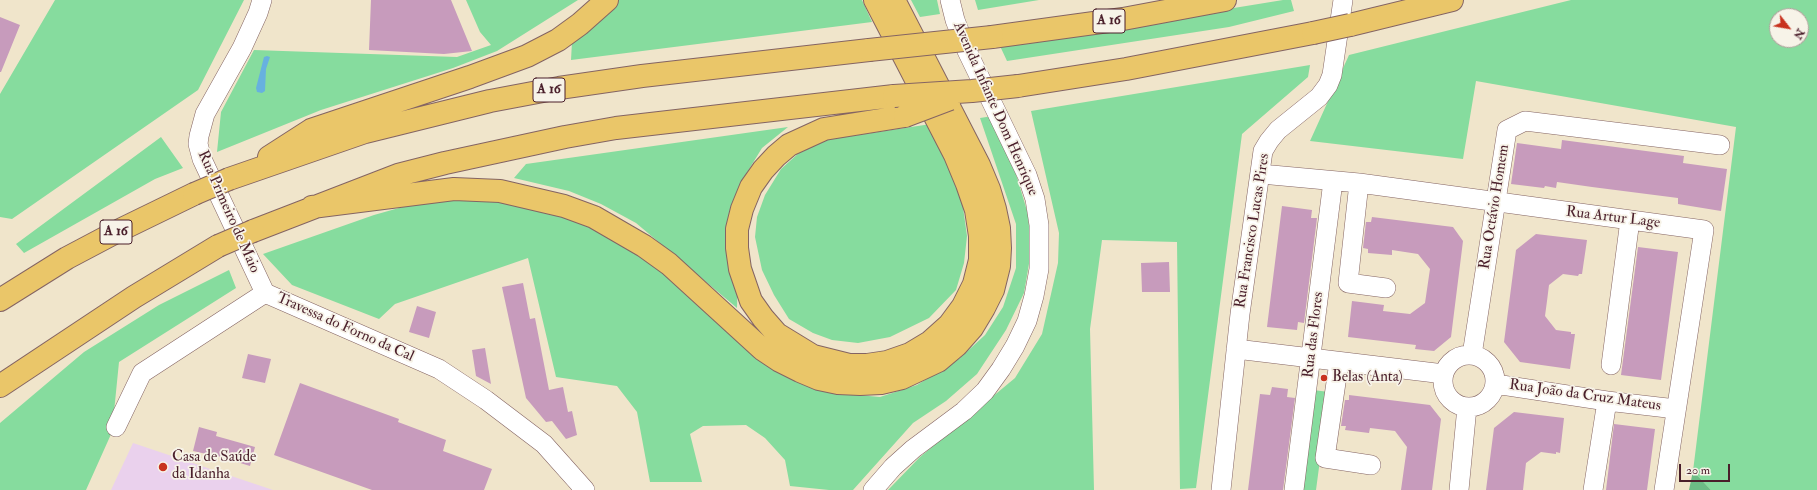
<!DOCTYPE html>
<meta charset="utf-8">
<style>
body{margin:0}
#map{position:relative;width:1817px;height:490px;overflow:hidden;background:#f0e5cb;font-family:"IM FELL Double Pica",serif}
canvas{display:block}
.north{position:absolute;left:1769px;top:8px;width:40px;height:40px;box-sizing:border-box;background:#f7f3e8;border:1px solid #b29e9c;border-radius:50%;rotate:121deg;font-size:11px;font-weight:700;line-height:16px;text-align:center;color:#4a1f2b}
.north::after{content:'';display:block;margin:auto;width:14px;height:18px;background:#c8321e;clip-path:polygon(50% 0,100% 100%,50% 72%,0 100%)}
.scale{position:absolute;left:1679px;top:464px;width:51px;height:18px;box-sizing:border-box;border:2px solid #4a1f2b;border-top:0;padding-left:5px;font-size:12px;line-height:14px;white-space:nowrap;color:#4a1f2b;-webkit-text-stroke:3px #f7f3e8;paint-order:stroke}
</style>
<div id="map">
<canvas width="1817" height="490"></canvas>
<div class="north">N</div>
<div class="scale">20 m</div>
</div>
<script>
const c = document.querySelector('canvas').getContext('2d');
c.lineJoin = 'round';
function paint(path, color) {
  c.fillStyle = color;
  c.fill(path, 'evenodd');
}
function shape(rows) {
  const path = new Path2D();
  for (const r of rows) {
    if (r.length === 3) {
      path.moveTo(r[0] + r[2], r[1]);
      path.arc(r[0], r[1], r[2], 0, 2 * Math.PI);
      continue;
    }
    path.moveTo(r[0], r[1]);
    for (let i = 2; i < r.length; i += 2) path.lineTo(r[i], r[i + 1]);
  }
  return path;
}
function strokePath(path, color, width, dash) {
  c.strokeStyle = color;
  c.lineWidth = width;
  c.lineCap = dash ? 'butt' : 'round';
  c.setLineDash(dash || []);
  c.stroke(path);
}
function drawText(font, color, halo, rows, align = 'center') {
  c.font = font + ' "IM FELL Double Pica",serif';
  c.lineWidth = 3.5;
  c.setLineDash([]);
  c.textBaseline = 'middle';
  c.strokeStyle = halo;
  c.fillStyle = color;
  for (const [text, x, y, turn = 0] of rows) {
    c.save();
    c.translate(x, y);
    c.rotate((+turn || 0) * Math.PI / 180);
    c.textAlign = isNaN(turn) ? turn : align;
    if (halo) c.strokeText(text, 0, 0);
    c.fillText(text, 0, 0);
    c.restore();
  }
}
paint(shape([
 [133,443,273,490,111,490]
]), '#ead1ed');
paint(shape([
 [55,0,244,0,198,90,12,219,0,217,0,94],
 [466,0,578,0,497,51,453,68,321,110,217,152,221,112,254,50,457,57,491,45,480,32],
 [619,0,862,0,872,22,571,60,572,42,613,7],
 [911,0,937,0,940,14,920,17],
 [975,0,1039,0,978,10],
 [1283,0,1291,0,1294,11,1229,27,1007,61,1000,46],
 [1571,0,1817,0,1817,490,1711,490,1693,471,1736,127,1476,81,1463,159,1310,141,1349,55],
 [1777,16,1801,16,1801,40,1777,40],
 [1310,65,1308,77,1242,134,1196,488,1180,489,1177,242,1102,240,1090,329,1094,490,888,490,920,457,1015,378,1042,334,1058,263,1059,233,1031,111],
 [993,116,1016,174,1028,214,1031,252,1024,293,1006,330,977,374,946,401,913,423,853,490,829,490,790,486,785,460,765,438,746,425,703,426,690,434,702,482,650,482,637,412,617,386,556,377,528,258,395,304,379,319,292,285,263,254,374,215,431,199,502,199,571,215,615,237,814,387,858,395,880,397,917,385,960,358,985,335,1003,307,1016,268,1016,224,980,118],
 [931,124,961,193,967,236,964,263,956,290,929,318,890,337,858,343,832,340,813,333,789,319,774,295,762,270,755,237,757,217,765,195,781,169,800,152,825,140],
 [788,127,762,148,740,184,737,308,636,223,601,204,569,191,514,178,526,164],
 [161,137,183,168,155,179,24,253,16,244],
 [229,270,236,288,119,362,112,432,86,490,0,490,0,423,84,352,159,305],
 [1313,390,1329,392,1316,490,1298,490]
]), '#86dc9e');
paint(shape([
 [1693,471,1711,490,1689,490]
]), '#6cbc85');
paint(shape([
 [267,56,270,57,266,69,265,91,262,93,257,92,256,88,264,57]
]), '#67b1df');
paint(shape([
 [371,0,451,0,472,51,444,54,369,50],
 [0,17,20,25,1,72,0,72],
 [1562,140,1684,156,1683,163,1727,169,1721,211,1678,204,1678,198,1592,187,1557,182,1556,188,1545,186,1544,188,1511,184,1517,143,1561,149],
 [1282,206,1312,210,1311,218,1317,218,1304,323,1298,322,1297,330,1267,327],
 [1372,217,1453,227,1463,241,1451,337,1434,351,1415,349,1416,345,1348,337,1352,301,1384,305,1383,311,1410,314,1425,303,1430,269,1418,254,1392,250,1392,255,1368,253,1368,249,1363,248,1366,222,1371,222],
 [1536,234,1587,240,1582,274,1579,274,1578,276,1563,274,1549,285,1547,301,1545,316,1556,330,1571,332,1571,334,1575,334,1570,369,1520,362,1504,342,1516,250],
 [1638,247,1678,252,1661,380,1621,375],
 [1169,262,1170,292,1142,292,1141,263],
 [523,283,530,319,535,318,549,390,563,387,568,412,572,411,577,435,566,439,552,421,546,422,526,398,502,287],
 [417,306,436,312,429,338,409,332],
 [485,348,491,384,476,376,472,350],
 [248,354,271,359,265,383,242,378],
 [300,383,399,419,398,422,446,440,443,451,492,469,484,490,372,490,274,455],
 [1272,387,1288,389,1287,397,1295,398,1283,490,1248,490,1260,394,1270,395],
 [1349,395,1430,405,1441,419,1432,490,1401,490,1407,447,1395,431,1370,428,1369,433,1345,430,1346,426,1341,426,1345,400,1349,400],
 [1514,412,1564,418,1560,453,1556,452,1556,454,1541,452,1526,463,1523,490,1486,490,1494,428],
 [1614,424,1655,429,1647,490,1606,490],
 [199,427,217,432,216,436,255,447,250,466,211,454,211,455,193,451]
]), '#c79bbc');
const minor = shape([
 [262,0,258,13,242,48,205,114,199,136,198,144,202,159,265,293],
 [1261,174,1359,183,1704,230,1664,490],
 [1359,183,1348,283,1386,288],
 [1236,349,1444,374],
 [1472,355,1507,130,1525,121,1720,145],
 [1469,381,26],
 [1339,362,1325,458,1371,465],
 [1611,365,1630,220],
 [1495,384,1607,401,1676,409],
 [116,427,142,373,265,293,439,369,486,400,544,444,585,490],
 [873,490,893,467,913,449,964,411,985,391,1001,369,1015,346,1027,321,1034,296,1039,269,1039,225,1035,199,1027,175,967,51,955,20,950,0],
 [1221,490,1240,314,1263,151,1269,141,1278,130,1319,97,1328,85,1332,75,1343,0],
 [1294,490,1333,181],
 [1459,490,1467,407],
 [1593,490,1607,401]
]);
const highway = shape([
 [875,0,955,155,967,184,976,210,980,236,980,260,974,284,963,306,949,325,930,342,910,354,887,362,867,365,849,365,813,356,777,334,763,318,751,301,740,269,737,248,737,229,742,209,751,187,763,170,776,156,789,145,824,129,905,116],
 [1350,25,1452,0],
 [992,37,1123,19,1225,0],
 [1018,86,1126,69,1313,33],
 [269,157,311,130,470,77,527,56,558,40,580,24,607,0],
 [229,179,365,132,490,101,559,88,642,76,869,50],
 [312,207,454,189,500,191,564,206,594,217,644,246,669,264,762,349,780,361,800,371,819,379,838,383,860,384,881,383,902,378,938,361,957,345,972,328,984,308,993,290,999,266,1000,248,999,228,995,209,989,189,979,165,894,0],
 [253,231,398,175,445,163,565,137,616,128,894,96],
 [0,300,67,258,120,230,194,194],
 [0,386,134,297,218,246]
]);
strokePath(minor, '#846463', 20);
strokePath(highway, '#846463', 24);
strokePath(minor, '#fff', 19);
strokePath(highway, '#eac669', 22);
const highwayBridge = shape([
 [1313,33,1350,25],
 [869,50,992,37],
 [894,96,972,91,1018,86],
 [905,116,950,99],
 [194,194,229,179],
 [218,246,253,231]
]);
strokePath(highwayBridge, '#846463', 24, []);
strokePath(highwayBridge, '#eac669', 22);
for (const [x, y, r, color] of [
 [1324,378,4,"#c8321e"],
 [163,467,5,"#c8321e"]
]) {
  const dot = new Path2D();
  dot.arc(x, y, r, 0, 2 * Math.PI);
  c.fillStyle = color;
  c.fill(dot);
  strokePath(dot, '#f7f3e8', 1.5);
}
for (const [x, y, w] of [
 [1109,21,32],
 [549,90,32],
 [116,232,32]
]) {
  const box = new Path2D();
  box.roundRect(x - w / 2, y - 12, w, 24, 3);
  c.fillStyle = '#f7f3e8';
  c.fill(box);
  strokePath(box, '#4a1f2b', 1);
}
drawText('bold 14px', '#4a1f2b', null, [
 ["A 16",1109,21],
 ["A 16",549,90],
 ["A 16",116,232]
]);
drawText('15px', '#4a1f2b', '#f7f3e8', [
 ["Avenida Infante Dom Henrique",995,109,66],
 ["Rua Octávio Homem",1495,207,-81],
 ["Rua Primeiro de Maio",228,212,66],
 ["Rua Artur Lage",1613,218,7],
 ["Rua Francisco Lucas Pires",1253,231,-81],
 ["Travessa do Forno da Cal",345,328,24],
 ["Rua das Flores",1314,335,-83],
 ["Rua João da Cruz Mateus",1585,396,8]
]);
drawText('15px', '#4a1f2b', '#f7f3e8', [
 ["Belas (Anta)",1332,378],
 ["Casa de Saúde",172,458],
 ["da Idanha",172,475]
], 'left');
</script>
